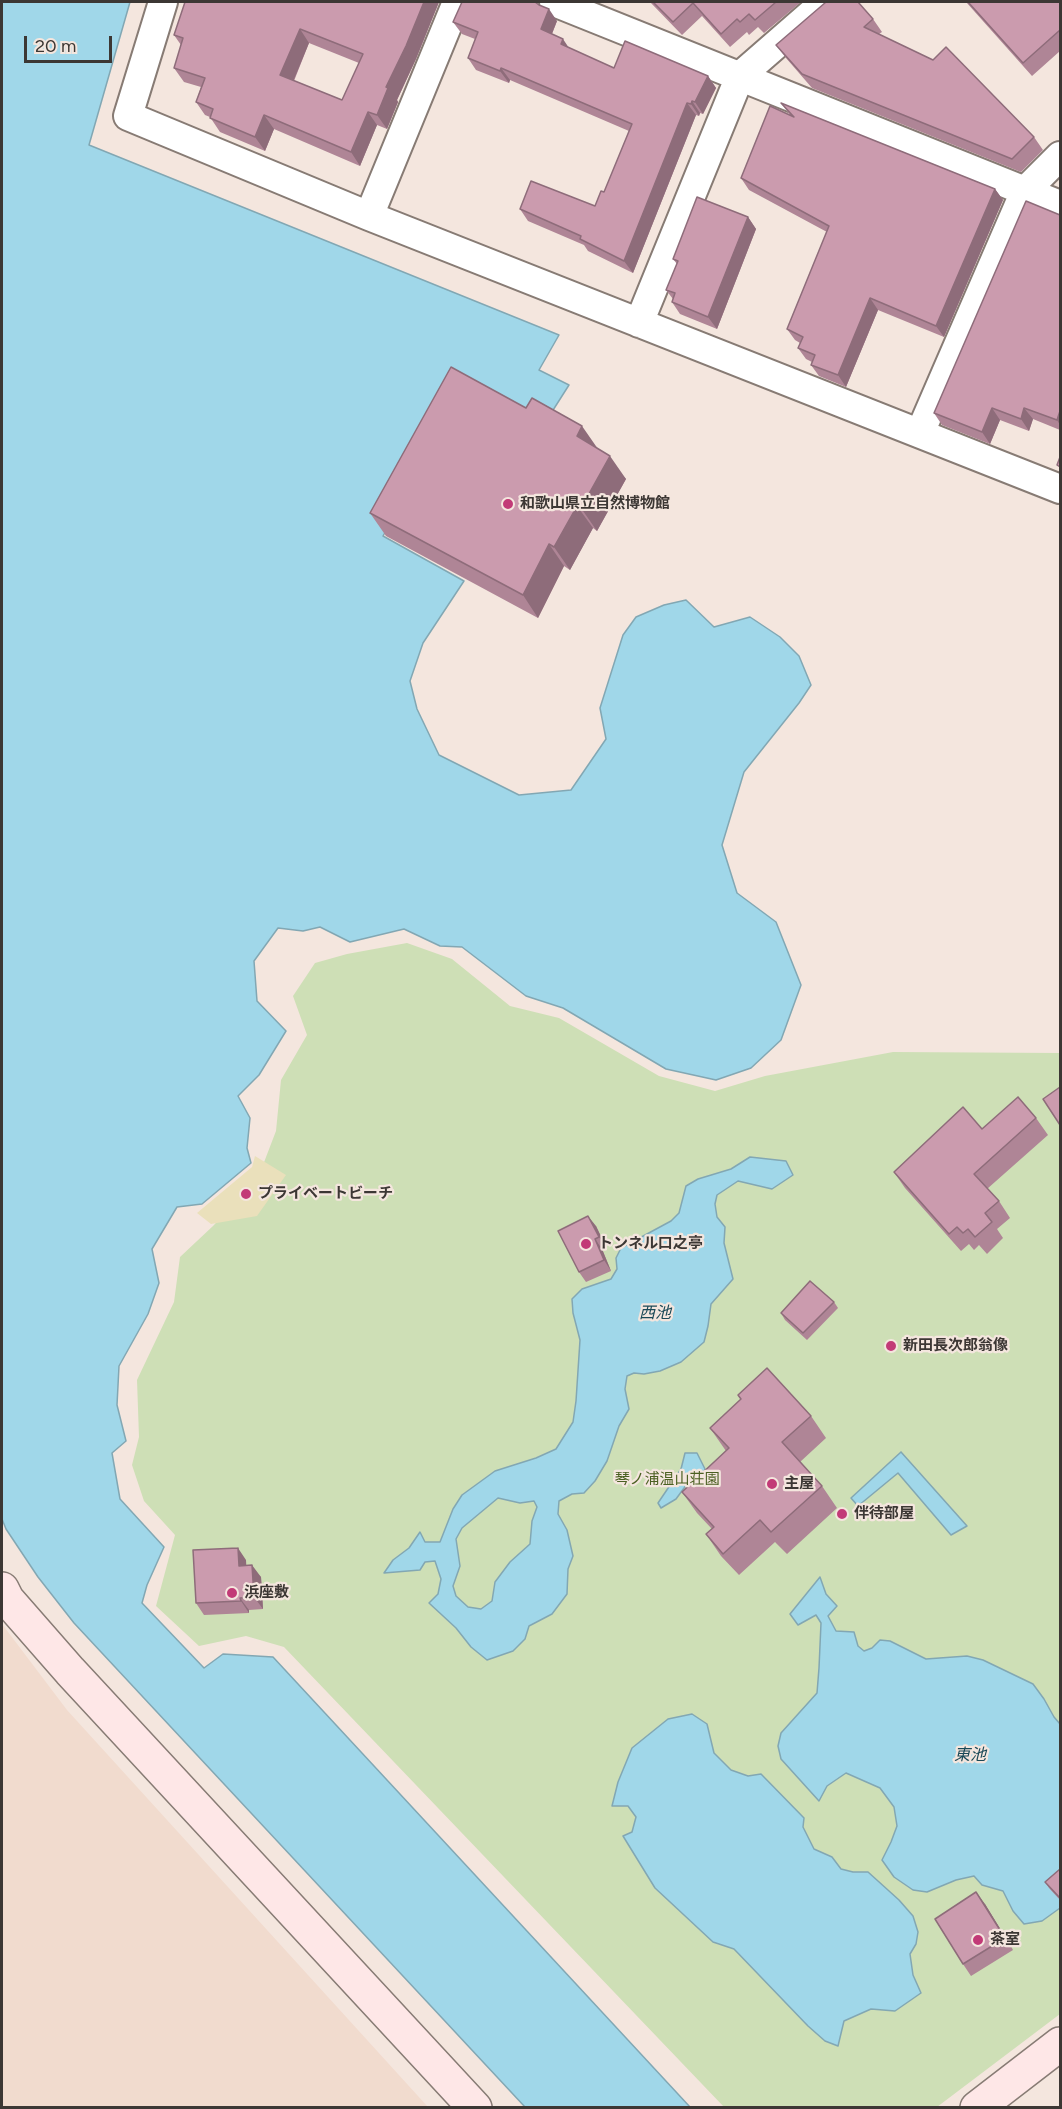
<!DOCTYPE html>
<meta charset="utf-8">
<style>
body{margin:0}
#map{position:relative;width:1062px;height:2109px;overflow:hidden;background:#f4e6de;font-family:Figtree,sans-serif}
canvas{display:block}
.frame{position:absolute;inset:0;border:3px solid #3c3734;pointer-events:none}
.scale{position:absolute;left:24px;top:36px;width:88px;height:27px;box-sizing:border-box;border:3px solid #3c3734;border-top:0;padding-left:8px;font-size:18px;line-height:21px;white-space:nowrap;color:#3c3734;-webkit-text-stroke:4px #f4e6de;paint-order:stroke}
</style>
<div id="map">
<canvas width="1062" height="2109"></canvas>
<div class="frame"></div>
<div class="scale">20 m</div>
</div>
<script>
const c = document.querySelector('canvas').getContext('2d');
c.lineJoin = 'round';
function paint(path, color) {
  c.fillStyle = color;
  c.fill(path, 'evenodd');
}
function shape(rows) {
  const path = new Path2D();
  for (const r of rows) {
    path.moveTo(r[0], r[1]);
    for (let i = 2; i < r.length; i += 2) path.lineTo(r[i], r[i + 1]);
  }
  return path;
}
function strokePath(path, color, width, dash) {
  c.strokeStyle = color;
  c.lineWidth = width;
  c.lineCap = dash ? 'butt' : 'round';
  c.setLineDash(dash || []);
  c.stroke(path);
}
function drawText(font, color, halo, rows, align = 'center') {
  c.font = font + ' Figtree,"Noto Sans JP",sans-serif';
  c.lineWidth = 4.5;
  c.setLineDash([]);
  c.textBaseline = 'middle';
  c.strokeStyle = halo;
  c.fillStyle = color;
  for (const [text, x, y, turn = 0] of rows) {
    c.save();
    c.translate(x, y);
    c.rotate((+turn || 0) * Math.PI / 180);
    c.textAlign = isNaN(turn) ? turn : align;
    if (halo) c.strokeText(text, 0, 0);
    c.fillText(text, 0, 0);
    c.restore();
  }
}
paint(shape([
 [2,1624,67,1710,428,2107,2,2107]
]), '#f1dbce');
paint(shape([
 [407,943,452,959,510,1006,559,1018,659,1076,715,1091,765,1076,893,1052,1060,1053,1060,2014,937,2107,724,2107,284,1647,246,1636,199,1646,156,1606,175,1535,144,1501,132,1465,139,1437,137,1380,174,1302,180,1257,213,1226,258,1178,276,1131,281,1080,307,1035,293,996,315,963,347,954]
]), '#cedfb6');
paint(shape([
 [255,1156,286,1175,257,1216,211,1224,197,1213,252,1167]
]), '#eae0bb');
const water = shape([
 [2,2,130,2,89,145,559,335,539,370,569,385,541,429,467,388,383,536,464,581,423,643,410,681,417,709,439,755,519,795,571,790,606,739,600,708,623,635,636,617,664,605,686,600,714,627,750,617,780,637,799,656,811,685,799,703,744,772,722,845,737,893,776,922,801,985,781,1040,751,1068,716,1080,666,1069,563,1008,526,996,462,947,440,946,404,929,350,942,320,927,303,931,278,928,254,961,257,1001,286,1031,259,1075,238,1096,250,1118,247,1148,251,1163,202,1204,177,1207,152,1249,159,1283,148,1314,119,1366,117,1405,126,1441,112,1453,120,1499,164,1547,147,1585,142,1603,204,1668,223,1654,273,1657,690,2107,525,2107,74,1623,38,1577,6,1529,2,1519,2,2],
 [750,1157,786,1161,793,1175,772,1189,738,1181,717,1195,715,1204,717,1217,725,1227,724,1243,733,1279,711,1304,708,1326,704,1342,681,1362,660,1371,644,1374,634,1373,627,1376,625,1389,629,1409,619,1426,607,1461,595,1481,584,1493,572,1494,559,1501,558,1514,567,1530,573,1556,568,1569,567,1594,552,1614,529,1626,525,1639,513,1651,487,1660,471,1647,456,1628,429,1603,438,1594,441,1579,435,1561,425,1562,420,1570,384,1573,393,1560,409,1548,420,1532,425,1542,440,1542,453,1509,462,1495,495,1471,536,1458,556,1449,573,1422,576,1401,580,1340,573,1313,572,1299,582,1289,611,1279,617,1269,616,1258,621,1248,671,1221,679,1213,686,1186,698,1179,731,1169,750,1157],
 [498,1498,520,1503,534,1501,537,1507,532,1521,530,1544,510,1562,495,1582,492,1601,481,1609,468,1607,456,1596,453,1586,460,1566,456,1539,462,1528,498,1498],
 [901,1452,967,1526,951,1535,898,1473,858,1506,851,1498,901,1452],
 [685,1453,697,1453,705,1469,702,1477,687,1484,676,1499,661,1508,658,1503,681,1469,685,1453],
 [820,1577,826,1594,837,1606,828,1616,836,1631,854,1632,858,1646,864,1651,872,1648,880,1640,890,1641,926,1659,967,1656,983,1660,1033,1684,1044,1699,1054,1717,1060,1724,1060,1908,1042,1921,1024,1924,1013,1911,1003,1891,982,1885,974,1876,956,1880,927,1892,913,1890,894,1877,882,1860,891,1842,897,1826,894,1807,880,1788,846,1773,827,1786,819,1801,781,1759,778,1746,781,1733,817,1693,819,1668,821,1623,816,1615,798,1625,790,1614,820,1577],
 [692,1714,707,1724,714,1753,731,1770,748,1776,761,1774,804,1818,803,1827,814,1849,832,1857,841,1869,853,1872,868,1872,899,1900,913,1916,918,1932,916,1944,910,1954,913,1975,921,1993,895,2011,871,2009,844,2021,838,2046,825,2041,808,2026,734,1949,713,1942,655,1888,623,1836,632,1832,636,1817,628,1806,612,1806,618,1782,632,1748,668,1719,692,1714]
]);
paint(water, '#a0d7e9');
strokePath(water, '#82a7b3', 1.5);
const street = shape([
 [163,2,128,116,369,216,1060,489],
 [554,2,1060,205],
 [369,216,457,2],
 [639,323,740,76,825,2],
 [920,433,1025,191,1060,156]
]);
const secondary = shape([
 [2,1589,7,1599,70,1671,475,2108],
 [977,2108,1060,2044]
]);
strokePath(street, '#877b74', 32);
strokePath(secondary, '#877b74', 36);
strokePath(street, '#fff', 28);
strokePath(secondary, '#fee7e7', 33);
paint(shape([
 [185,2,439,2,416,59,397,100,398,102,387,129,377,125,360,166,274,129,265,151,220,132,210,117,205,115,196,102,201,87,184,82,174,68,181,45,174,35],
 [309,43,359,63,342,100,294,81],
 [650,2,801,2,764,33,758,27,749,35,747,32,730,47,702,16,682,35],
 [966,2,1060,2,1060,51,1032,76],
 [873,19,882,32,879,34,1034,137,1043,150,1021,172,812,88,786,58,776,45],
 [557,21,552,34,569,48,614,68,708,76,716,88,703,114,700,113,699,116,696,115,633,273,588,251,584,245,528,221,520,209,595,206,604,192,629,131,510,80,509,83,476,70,468,58,475,39,462,34,453,22],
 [781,103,995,189,1003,200,944,337,878,310,846,387,819,376,811,365,812,362,806,359,798,348,800,343,795,340,787,329,827,232,749,190,741,178,790,115],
 [1060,215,1060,430,1033,419,1029,431,1000,420,990,444,942,425,934,413],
 [748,217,756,229,717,329,680,314,672,302,673,299,666,290,677,264,673,259],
 [598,449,626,479,597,531,593,528,570,570,564,566,538,618,386,536,370,513],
 [1036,1118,1048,1135,987,1189,999,1201,1010,1218,997,1229,1003,1238,987,1254,979,1245,974,1250,969,1244,961,1251,905,1188,894,1172,982,1129],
 [596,1226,606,1247,602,1249,611,1271,586,1282,579,1272],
 [834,1302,838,1308,807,1340,785,1320,781,1313],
 [738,1395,811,1416,826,1438,800,1462,822,1486,837,1508,787,1554,775,1542,739,1575,721,1556,706,1534,712,1529,697,1513,682,1492,726,1451,710,1428,741,1400],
 [246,1560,246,1565,261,1577,263,1609,249,1610,249,1613,204,1615,196,1603],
 [1060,1869,1060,1900,1049,1888,1045,1882],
 [985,1904,1013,1950,971,1976,963,1964]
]), '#af8596');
paint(shape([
 [424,2,439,2,416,59,397,100,398,102,387,129,377,115,386,87],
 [549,9,557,21,549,41,541,29],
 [300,29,309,43,290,89,280,75],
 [563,39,571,51,561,44],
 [501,68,510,80,509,83,500,71],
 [708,76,716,88,703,114,695,102],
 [692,101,700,113,699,116,691,104],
 [687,103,696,115,633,273,624,261],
 [368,112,377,125,360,166,351,152],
 [264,115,274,129,265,151,255,137],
 [995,189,1003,200,944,337,936,326],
 [748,217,756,229,717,329,708,317],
 [870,298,878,310,846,387,838,375],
 [992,408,1000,420,990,444,982,432],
 [1024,408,1033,419,1029,431,1021,419],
 [1060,411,1060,425,1057,420],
 [582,426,598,449,577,436],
 [610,456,626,479,597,531,581,508],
 [577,506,593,528,570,570,554,547],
 [549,544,564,566,538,618,523,595],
 [588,1216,596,1226,606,1247,599,1237],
 [595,1239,602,1249,611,1271,604,1260],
 [238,1548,246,1560,247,1578,239,1566],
 [252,1565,261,1577,263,1609,254,1597],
 [240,1598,249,1610,249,1613,241,1601],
 [976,1892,985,1904,1013,1950,1005,1938]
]), '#8e6c7a');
const building = shape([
 [185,2,424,2,406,46,386,87,388,88,377,115,368,112,351,152,264,115,255,137,210,118,213,109,196,102,205,78,174,68,183,38,174,35,185,2],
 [300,29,363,54,342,100,280,75,300,29],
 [462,2,535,2,539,5,549,9,541,29,563,39,561,44,614,68,625,41,708,76,695,102,692,101,691,104,687,103,624,261,580,239,581,236,520,209,531,181,595,206,601,191,604,192,632,124,501,68,500,71,468,58,478,32,453,22,462,2],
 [653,2,776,2,755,20,749,14,740,22,737,19,721,34,693,3,673,22,653,2],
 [826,2,858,2,873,19,864,27,933,60,946,47,1034,137,1012,159,802,74,776,45,826,2],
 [968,2,1060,2,1060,30,1023,63,968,2],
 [781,103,995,189,936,326,870,298,838,375,811,365,815,355,798,348,803,337,787,329,829,226,741,178,770,106,794,117,781,103],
 [697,197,748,217,708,317,672,302,675,293,666,290,678,261,673,259,697,197],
 [1026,201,1060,215,1060,411,1057,420,1024,408,1021,419,992,408,982,432,934,413,1026,201],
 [451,367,526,408,532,398,582,426,577,436,610,456,581,508,577,506,554,547,549,544,523,595,370,513,451,367],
 [1060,457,1060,467,1057,465,1060,457],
 [1060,1087,1060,1125,1043,1099,1060,1087],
 [1018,1097,1036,1118,974,1174,999,1201,985,1213,992,1222,975,1237,968,1229,963,1233,957,1227,949,1234,894,1172,963,1107,982,1129,1018,1097],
 [588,1216,599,1237,595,1239,604,1260,579,1272,558,1231,588,1216],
 [810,1281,834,1302,803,1333,781,1313,810,1281],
 [767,1368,811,1416,782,1442,822,1486,771,1532,760,1520,723,1554,706,1534,714,1527,682,1492,729,1448,710,1428,741,1399,738,1395,767,1368],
 [238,1548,239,1566,252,1565,254,1597,240,1598,241,1601,196,1603,193,1550,238,1548],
 [1060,1869,1060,1898,1045,1882,1060,1869],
 [976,1892,1005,1938,963,1964,935,1919,976,1892]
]);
paint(building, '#cb9bae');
strokePath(building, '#8e6c7a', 1.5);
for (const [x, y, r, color] of [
 [508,504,6,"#c23a77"],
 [246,1194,6,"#c23a77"],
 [586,1244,6,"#c23a77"],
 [891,1346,6,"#c23a77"],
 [772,1484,6,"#c23a77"],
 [842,1514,6,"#c23a77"],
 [232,1593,6,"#c23a77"],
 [978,1940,6,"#c23a77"]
]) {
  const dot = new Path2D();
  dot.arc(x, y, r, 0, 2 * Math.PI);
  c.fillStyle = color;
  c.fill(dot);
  strokePath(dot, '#f4e6de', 2);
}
drawText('bold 15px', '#3c3734', '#f4e6de', [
 ["和歌山県立自然博物館",520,504],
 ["プライベートビーチ",258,1194],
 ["トンネル口之亭",598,1244],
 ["新田長次郎翁像",903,1346],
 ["主屋",784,1484],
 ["伴待部屋",854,1514],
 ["浜座敷",244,1593],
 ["茶室",990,1940]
], 'left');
drawText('15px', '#4b6022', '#f4e6de', [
 ["琴ノ浦温山荘園",667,1480]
]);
drawText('italic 16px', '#1a4957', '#f4e6de', [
 ["西池",655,1313],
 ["東池",970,1755]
]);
</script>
